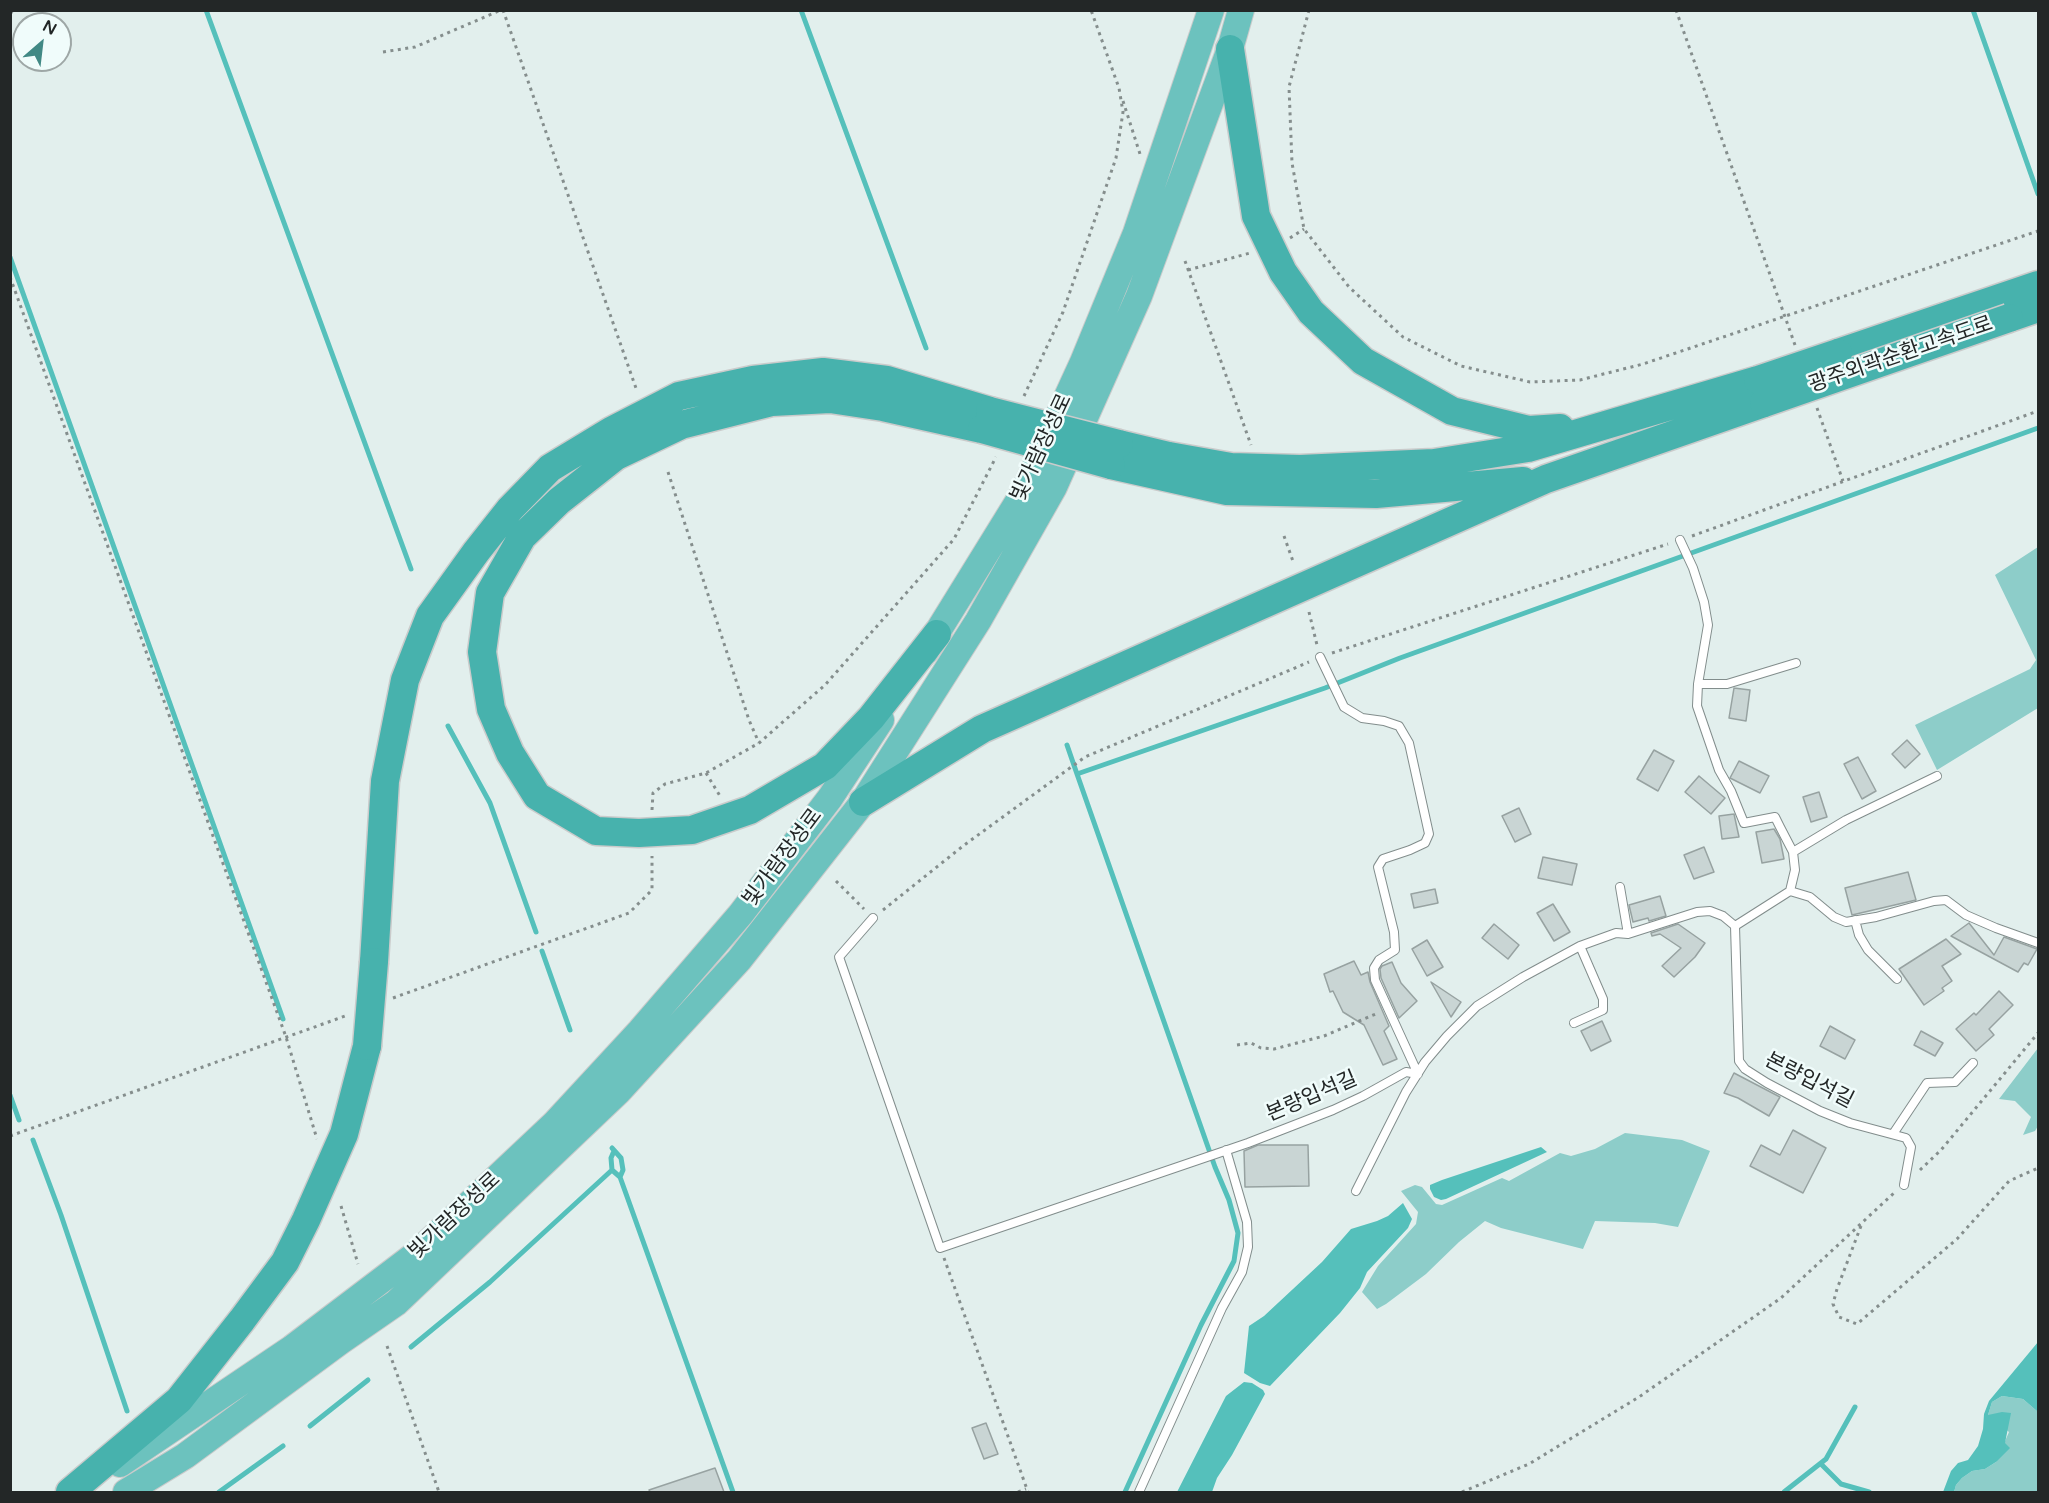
<!DOCTYPE html>
<meta charset="utf-8">
<style>
body{margin:0}
#map{position:relative;width:2049px;height:1503px;overflow:hidden;background:#e2efed;font-family:"Varela Round",sans-serif}
canvas{display:block}
.frame{position:absolute;inset:0;border:12px solid #232727;pointer-events:none}
.north{position:absolute;left:12px;top:12px;width:60px;height:60px;box-sizing:border-box;background:#f0fcfb;border:2px solid #9ea7a6;border-radius:50%;rotate:28deg;font-size:16px;font-weight:700;line-height:24px;text-align:center;color:#232727}
.north::after{content:'';display:block;margin:auto;width:21px;height:27px;background:#418985;clip-path:polygon(50% 0,100% 100%,50% 72%,0 100%)}
</style>
<div id="map">
<canvas width="2049" height="1503"></canvas>
<div class="frame"></div>
<div class="north">N</div>
</div>
<script>
const c = document.querySelector('canvas').getContext('2d');
c.lineJoin = 'round';
function paint(path, color) {
  c.fillStyle = color;
  c.fill(path, 'evenodd');
}
function shape(rows) {
  const path = new Path2D();
  for (const r of rows) {
    path.moveTo(r[0], r[1]);
    for (let i = 2; i < r.length; i += 2) path.lineTo(r[i], r[i + 1]);
  }
  return path;
}
function strokePath(path, color, width, dash) {
  c.strokeStyle = color;
  c.lineWidth = width;
  c.lineCap = dash ? 'butt' : 'round';
  c.setLineDash(dash || []);
  c.stroke(path);
}
function drawText(font, color, halo, rows, align = 'center') {
  c.font = font + ' "Varela Round","Noto Sans KR",sans-serif';
  c.lineWidth = 5;
  c.setLineDash([]);
  c.textBaseline = 'middle';
  c.strokeStyle = halo;
  c.fillStyle = color;
  for (const [text, x, y, turn = 0] of rows) {
    c.save();
    c.translate(x, y);
    c.rotate((+turn || 0) * Math.PI / 180);
    c.textAlign = isNaN(turn) ? turn : align;
    if (halo) c.strokeText(text, 0, 0);
    c.fillText(text, 0, 0);
    c.restore();
  }
}
paint(shape([
 [2038,547,2038,708,1937,770,1915,725,2030,669,2036,660,1995,575],
 [2038,1048,2038,1126,2035,1131,2023,1135,2031,1117,2015,1101,1999,1099],
 [1625,1133,1682,1140,1710,1151,1678,1227,1655,1223,1595,1221,1583,1249,1501,1228,1485,1221,1459,1242,1426,1274,1386,1304,1377,1309,1362,1292,1378,1266,1416,1224,1418,1212,1401,1191,1415,1185,1422,1187,1436,1204,1442,1205,1502,1178,1509,1181,1560,1153,1571,1156,1595,1149],
 [2002,1396,2023,1399,2038,1412,2038,1492,1954,1492,1956,1485,1962,1478,1972,1471,1985,1469,1996,1462,2009,1432,1988,1415,1992,1402]
]), '#8dcdc9');
paint(shape([
 [1541,1147,1547,1152,1446,1199,1441,1200,1434,1197,1430,1189,1430,1185,1442,1180],
 [1403,1203,1412,1219,1408,1228,1367,1272,1360,1288,1340,1313,1270,1386,1260,1383,1244,1373,1249,1326,1264,1316,1322,1262,1351,1229,1377,1221,1388,1216],
 [2038,1342,2038,1412,2023,1399,2002,1396,1992,1402,1988,1415,2002,1412,2011,1413,2005,1443,2010,1448,1996,1462,1985,1469,1972,1471,1962,1478,1956,1485,1954,1492,1943,1492,1951,1471,1958,1463,1968,1460,1978,1446,1983,1429,1984,1414,1989,1401],
 [1244,1382,1252,1383,1263,1390,1265,1394,1232,1455,1217,1478,1212,1492,1177,1492,1226,1396]
]), '#55c0bb');
strokePath(shape([
 [206,10,411,569],
 [801,10,926,348],
 [1973,10,2038,194],
 [10,257,283,1019],
 [448,726,490,803,536,932],
 [1067,745,1077,774],
 [542,951,570,1030],
 [10,1095,19,1120],
 [33,1140,61,1215,127,1411],
 [612,1148,621,1158,623,1170,620,1177,733,1492],
 [614,1151,611,1158,612,1170,620,1177],
 [411,1347,490,1282,612,1170],
 [310,1426,368,1380],
 [1821,1464,1841,1484,1869,1492],
 [219,1492,283,1446],
 [1125,1492,1201,1325,1234,1261,1238,1233,1229,1200,1215,1167,1077,774,1325,688,1400,658,2038,428],
 [1784,1492,1826,1459,1855,1407]
]), '#55c0bb', 5);
const building = shape([
 [1734,688,1750,690,1746,721,1729,718,1734,688],
 [1907,740,1920,754,1905,768,1892,754,1907,740],
 [1654,750,1674,761,1658,791,1637,779,1654,750],
 [1858,757,1876,791,1862,799,1844,764,1858,757],
 [1739,761,1769,776,1760,793,1730,778,1739,761],
 [1699,776,1725,798,1711,814,1685,792,1699,776],
 [1819,792,1827,817,1811,822,1803,797,1819,792],
 [1519,808,1531,834,1515,842,1502,816,1519,808],
 [1734,814,1739,837,1722,839,1719,816,1734,814],
 [1774,829,1780,839,1784,859,1762,863,1756,832,1774,829],
 [1704,847,1714,872,1694,879,1684,855,1704,847],
 [1543,857,1577,864,1572,885,1538,878,1543,857],
 [1908,872,1916,900,1852,915,1845,888,1908,872],
 [1435,889,1438,903,1414,908,1411,894,1435,889],
 [1660,896,1666,916,1649,921,1648,918,1633,922,1629,905,1660,896],
 [1553,904,1570,932,1554,941,1537,913,1553,904],
 [1969,923,1994,955,2004,937,2037,949,2028,965,2024,963,2018,972,1951,936,1969,923],
 [1494,924,1519,945,1508,959,1482,938,1494,924],
 [1678,924,1705,943,1695,957,1674,977,1662,966,1681,948,1660,934,1652,936,1651,933,1678,924],
 [1946,939,1961,954,1942,966,1952,981,1942,988,1944,991,1924,1005,1899,969,1946,939],
 [1427,940,1443,967,1427,976,1412,949,1427,940],
 [1354,961,1361,975,1368,972,1370,982,1389,1026,1384,1031,1397,1059,1383,1065,1364,1025,1343,1012,1333,991,1330,992,1324,974,1354,961],
 [1392,962,1401,983,1417,1001,1399,1018,1381,978,1380,969,1382,966,1392,962],
 [1431,982,1461,1002,1451,1017,1431,982],
 [1999,991,2013,1005,1989,1029,1994,1035,1976,1051,1956,1029,1974,1013,1976,1015,1999,991],
 [1602,1021,1611,1041,1591,1051,1581,1031,1602,1021],
 [1830,1026,1855,1040,1845,1059,1820,1046,1830,1026],
 [1921,1031,1943,1043,1935,1056,1914,1045,1921,1031],
 [1734,1073,1780,1097,1769,1116,1738,1098,1724,1093,1734,1073],
 [1793,1130,1826,1148,1803,1193,1750,1166,1761,1145,1780,1155,1793,1130],
 [1258,1145,1308,1145,1309,1186,1245,1187,1244,1151,1258,1145],
 [986,1423,998,1454,984,1459,972,1428,986,1423],
 [715,1468,724,1492,650,1492,649,1490,715,1468]
]);
paint(building, '#c9d5d4');
strokePath(building, '#97a2a1', 1.5);
const service = shape([
 [1698,684,1727,684,1796,663],
 [1793,852,1846,820,1937,776],
 [1620,887,1628,934],
 [1790,891,1810,897,1834,917,1846,922,1876,917,1934,901,1946,900,1966,915,1996,928,2038,943],
 [873,918,839,957,940,1248,1248,1143,1333,1110,1363,1096,1406,1072,1418,1074,1375,980,1374,968,1379,960,1395,950,1394,932,1378,867,1383,859,1410,850,1425,843,1429,834,1409,743,1399,726,1384,721,1362,718,1344,707,1320,657],
 [1855,920,1859,935,1868,950,1897,979],
 [1735,926,1739,1061,1745,1069,1767,1083,1820,1111,1850,1123,1906,1138,1911,1147,1904,1185],
 [1574,1023,1603,1010,1603,999,1580,946],
 [1893,1134,1927,1083,1955,1082,1973,1063],
 [1356,1191,1406,1092,1425,1062,1447,1036,1477,1006,1523,977,1580,946,1616,933,1628,934,1697,912,1710,911,1723,916,1735,926,1790,891,1795,870,1793,852,1780,827,1775,817,1744,823,1731,791,1719,770,1697,706,1698,684,1708,625,1704,602,1693,568,1680,540],
 [1139,1492,1222,1308,1242,1272,1248,1247,1247,1222,1226,1150]
]);
const trunk = shape([
 [925,652,1022,495,1083,362,1136,233,1211,10],
 [120,1464,292,1348,416,1254,554,1124,640,1031,740,915,830,798,881,720],
 [126,1492,185,1456,341,1341,396,1303,619,1091,739,960,863,802,978,621,1054,487,1139,296,1230,49,1241,10]
]);
const motorway = shape([
 [1230,49,1256,216,1283,272,1311,312,1363,361,1452,411,1529,430,1560,428],
 [2009,318,2038,308],
 [1838,353,2038,285],
 [1119,444,1169,456,1231,467,1300,469,1434,463,1528,448,1758,380],
 [1111,465,1227,491,1376,494,1523,481],
 [937,634,871,718,825,766,750,810,692,830,639,833,596,831,537,796,510,753,491,709,482,652,490,593,522,537,559,501,616,456,681,425,772,402,830,399,883,407,982,429],
 [863,802,982,729,1546,479,1764,403],
 [374,962,385,781,405,680,430,616,476,552,510,509,550,468,611,431,679,396,753,380,823,372,887,380,990,411],
 [70,1492,179,1400,242,1320,285,1262,306,1220,344,1134,367,1046]
]);
strokePath(service, '#828d8c', 10);
strokePath(trunk, '#cacbcb', 28);
strokePath(motorway, '#cacbcb', 31);
strokePath(shape([
 [503,10,637,391],
 [1309,10,1289,87,1292,163,1304,229,1349,287,1403,337,1461,366,1530,382,1580,380,1643,364,2038,231],
 [1676,10,1795,345],
 [10,13,16,10],
 [383,52,415,47,501,10],
 [1123,101,1140,154],
 [1290,238,1304,229],
 [1185,261,1251,445],
 [1188,270,1250,253],
 [10,277,286,1037,317,1139],
 [1024,396,1063,312,1116,158,1123,112,1119,88,1091,10],
 [1817,408,1843,481],
 [668,472,749,720,759,743],
 [1284,536,1294,564],
 [1692,536,2038,411],
 [1309,612,1317,645],
 [1332,653,1668,544],
 [706,773,720,796],
 [652,810,653,793,665,784,706,773,759,743,825,685,954,539,996,457],
 [836,881,864,909],
 [883,910,963,846,1085,757,1309,662],
 [393,998,629,913,652,890,652,856],
 [1237,1045,1251,1043,1261,1048,1274,1049,1324,1036,1378,1013],
 [10,1136,348,1015],
 [1920,1170,1941,1150,2038,1033],
 [341,1206,358,1264],
 [1861,1226,1837,1289,1833,1304,1839,1317,1857,1324,1957,1239,2009,1181,2038,1168],
 [944,1258,1028,1492],
 [387,1346,439,1492],
 [1018,1492,1026,1489],
 [1462,1492,1529,1464,1639,1397,1781,1298,1895,1192]
]), '#858e8d', 3, [3, 4.5]);
strokePath(service, '#fff', 8);
strokePath(trunk, '#6cc2be', 26);
strokePath(motorway, '#47b2ad', 28);
const motorwayBridge = shape([
 [1758,380,1838,353],
 [1764,403,2009,318],
 [990,411,1119,444],
 [982,429,1111,465],
 [367,1046,374,962]
]);
strokePath(motorwayBridge, '#cacbcb', 31, []);
strokePath(motorwayBridge, '#47b2ad', 28);
drawText('21px', '#232727', '#f0fcfb', [
 ["광주외곽순환고속도로",1901,355,-19],
 ["빛가람장성로",1042,448,-65],
 ["빛가람장성로",783,858,-53],
 ["본량입석길",1809,1081,27],
 ["본량입석길",1312,1097,-23],
 ["빛가람장성로",455,1216,-43]
]);
</script>
